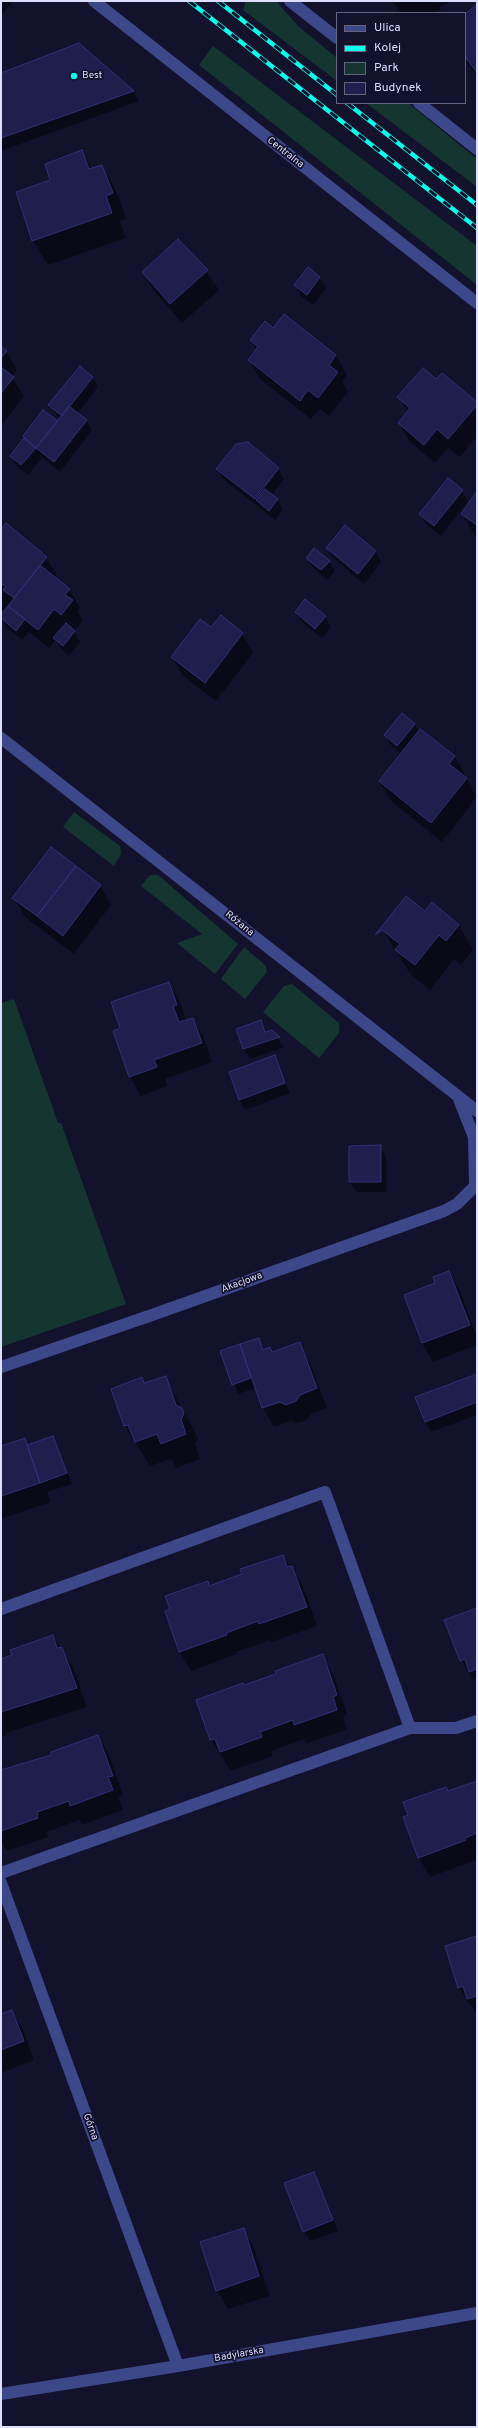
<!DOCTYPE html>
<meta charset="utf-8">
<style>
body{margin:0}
#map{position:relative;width:478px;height:2428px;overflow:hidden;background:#12122c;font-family:Overpass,sans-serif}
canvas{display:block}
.frame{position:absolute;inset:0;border:2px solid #dddfff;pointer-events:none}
.legend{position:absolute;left:336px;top:12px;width:130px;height:92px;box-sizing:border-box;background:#12122c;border:1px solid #636480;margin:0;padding:5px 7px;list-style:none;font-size:12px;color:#dddfff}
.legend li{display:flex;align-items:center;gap:8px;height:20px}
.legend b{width:20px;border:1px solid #636480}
</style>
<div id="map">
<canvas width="478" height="2428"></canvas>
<div class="frame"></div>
<ul class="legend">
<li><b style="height:5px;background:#3d488b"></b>Ulica</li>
<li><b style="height:5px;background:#0bfdec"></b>Kolej</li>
<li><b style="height:11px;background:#153630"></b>Park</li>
<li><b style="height:11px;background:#1f1e4d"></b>Budynek</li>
</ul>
</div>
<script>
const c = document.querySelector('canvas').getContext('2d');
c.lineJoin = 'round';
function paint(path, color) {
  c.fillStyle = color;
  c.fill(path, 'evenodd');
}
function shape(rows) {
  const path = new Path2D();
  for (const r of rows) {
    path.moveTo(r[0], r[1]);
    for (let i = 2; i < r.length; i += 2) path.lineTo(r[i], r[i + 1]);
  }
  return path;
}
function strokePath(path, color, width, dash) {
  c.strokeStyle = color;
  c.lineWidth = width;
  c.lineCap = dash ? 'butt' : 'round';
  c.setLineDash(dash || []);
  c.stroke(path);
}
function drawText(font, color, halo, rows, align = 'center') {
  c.font = font + ' Overpass,sans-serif';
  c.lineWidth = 3.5;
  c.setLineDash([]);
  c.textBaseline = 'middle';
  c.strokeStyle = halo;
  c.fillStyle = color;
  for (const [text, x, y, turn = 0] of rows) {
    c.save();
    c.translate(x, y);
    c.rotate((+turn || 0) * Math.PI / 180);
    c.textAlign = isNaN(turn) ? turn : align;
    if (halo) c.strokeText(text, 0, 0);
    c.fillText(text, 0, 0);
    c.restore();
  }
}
paint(shape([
 [246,1,276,1,298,26,337,58,337,81,243,10],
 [213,46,477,246,477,285,199,65],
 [366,103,408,103,477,159,477,187],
 [74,812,120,846,121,854,114,866,63,827],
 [150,875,158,875,238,944,215,974,177,943,202,934,141,886],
 [244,947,266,966,267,972,245,999,221,979],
 [292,984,339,1023,339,1033,319,1058,263,1012,284,986],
 [14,999,58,1123,61,1123,126,1304,1,1347,1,1003]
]), '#153630');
paint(shape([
 [1,1,13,1,1,16],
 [453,1,439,7,441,10,432,13,400,13,393,1],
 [477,6,477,76,465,61,465,15],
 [78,45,133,91,139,101,1,151,1,73],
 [82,152,92,169,102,166,116,191,126,218,120,221,126,238,48,265,33,241,17,193,52,181],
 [199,261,219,290,182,323,154,291,143,272],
 [308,269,320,278,326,288,313,305,301,296,295,285],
 [284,315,336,356,347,375,342,381,348,392,329,416,320,409,311,419,260,379,249,360,257,351,251,340,274,330],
 [1,347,6,351,17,370,12,377,24,396,1,426],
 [92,377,98,387,77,414,86,420,92,430,60,472,42,457,28,475,17,466,11,456,44,411,58,422,60,419,49,405],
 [436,381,477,403,477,437,460,457,448,448,435,463,410,442,399,423,408,413,399,397],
 [247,443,278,469,284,479,272,495,278,500,283,510,275,520,223,479,217,469],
 [462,490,468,501,441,536,426,524,420,514],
 [477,494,477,539,462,514],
 [1,531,46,557,57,576,55,578,69,589,80,608,78,611,83,620,74,631,80,642,69,656,60,648,56,640,49,648,29,632,22,640,6,627,1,618],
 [327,548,376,552,381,562,364,584,333,558],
 [307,558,329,561,335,571,327,580,313,568],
 [296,612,325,617,331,627,322,638,302,622],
 [221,616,242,634,253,653,216,701,183,676,172,657,211,629],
 [402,714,415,724,419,732,420,730,455,757,477,797,442,842,391,801,380,782,402,754,391,745,385,735],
 [100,886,111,905,74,954,25,917,14,898],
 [425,913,459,925,473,950,461,965,454,959,430,990,411,975,382,929],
 [169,983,180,1002,186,1021,193,1019,204,1038,212,1062,165,1079,167,1086,141,1096,130,1077,121,1029],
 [261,1021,267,1032,272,1031,284,1047,250,1059,244,1049],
 [274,1057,290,1093,245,1110,239,1099],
 [380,1146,386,1157,386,1192,356,1192,350,1182,350,1147],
 [449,1272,460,1291,477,1337,477,1345,433,1362,422,1343,436,1284],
 [259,1339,265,1350,272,1353,299,1344,310,1363,327,1408,311,1414,307,1420,298,1423,291,1420,274,1427,263,1408,256,1388,238,1394,221,1352],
 [477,1375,477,1415,431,1432,425,1422],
 [165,1377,196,1434,198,1439,195,1444,200,1459,176,1468,171,1459,150,1466,125,1426,112,1389,142,1379,145,1384],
 [53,1437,72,1484,47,1492,51,1502,1,1519,1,1447,24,1439,28,1446],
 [282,1556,303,1586,317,1626,271,1642,270,1640,254,1646,236,1652,237,1654,191,1671,180,1652,166,1612,207,1582,210,1587,243,1575],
 [477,1609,477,1683,474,1678,472,1679,461,1660],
 [53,1636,73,1667,87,1707,6,1733,7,1735,1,1737,1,1660],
 [322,1655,333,1674,347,1714,343,1716,347,1729,306,1744,304,1739,271,1751,273,1756,231,1771,211,1740,197,1701,277,1675],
 [98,1736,109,1755,123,1795,118,1797,123,1810,82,1825,79,1820,47,1832,48,1837,7,1851,1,1841,1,1772,53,1755],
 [477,1782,476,1860,430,1877,419,1858,448,1792],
 [477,1937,477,2014,472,2005,470,2006,459,1987],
 [12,2011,23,2030,34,2060,1,2073,1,2016],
 [314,2173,338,2231,310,2241,304,2231],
 [243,2229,254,2248,270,2296,228,2309,217,2290]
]), '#0007');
const building = shape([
 [477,4,477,73,465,57,465,14,477,4],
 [79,43,134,91,1,138,1,73,79,43],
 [82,150,89,169,102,165,113,193,106,196,112,213,32,241,16,192,50,180,45,164,82,150],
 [178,239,208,270,170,304,142,272,178,239],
 [308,267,320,277,307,295,294,285,308,267],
 [284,314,336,355,329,365,338,372,318,398,308,390,300,401,248,360,258,347,250,340,265,321,273,328,284,314],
 [1,346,7,351,1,358,1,346],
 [80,366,93,377,62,416,48,405,80,366],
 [1,367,14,377,1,393,1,367],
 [423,368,436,379,442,373,477,402,477,405,448,439,437,429,424,445,398,423,410,408,397,397,423,368],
 [69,406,87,420,54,462,36,448,69,406],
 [43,410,58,421,36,448,23,436,43,410],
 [24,438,36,448,21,465,10,456,24,438],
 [248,442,279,468,255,499,216,469,236,444,248,442],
 [448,478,463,490,434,526,419,514,448,478],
 [265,489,278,499,269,511,256,500,265,489],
 [477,491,477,525,461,514,477,491],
 [6,523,47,557,14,598,3,590,6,587,1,583,1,529,6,523],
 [345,525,376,551,358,574,326,548,345,525],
 [314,548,330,561,321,570,306,558,314,548],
 [40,565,70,589,65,595,73,600,61,615,54,609,38,630,8,606,40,565],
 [305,599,326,616,315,629,295,612,305,599],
 [8,606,25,619,16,631,1,618,1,614,8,606],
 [221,615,243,633,205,683,171,657,200,619,211,627,221,615],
 [66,623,75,631,63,646,53,638,66,623],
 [402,713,415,724,397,746,384,735,402,713],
 [420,729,455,756,449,764,467,778,431,823,379,781,420,729],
 [51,847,76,866,37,916,12,898,51,847],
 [76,866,101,885,63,936,37,916,76,866],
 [406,896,425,911,432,902,459,925,446,941,439,935,415,965,395,950,400,944,382,930,375,935,406,896],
 [169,982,177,1005,173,1006,179,1022,193,1018,202,1043,154,1060,157,1067,129,1077,113,1031,120,1028,111,1002,169,982],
 [261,1020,265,1032,272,1030,280,1037,243,1049,236,1029,261,1020],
 [275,1055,285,1083,239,1100,229,1072,275,1055],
 [381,1145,381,1182,349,1182,349,1146,381,1145],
 [449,1271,470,1325,422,1343,404,1295,435,1283,433,1277,449,1271],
 [259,1338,263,1350,270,1347,272,1352,300,1342,317,1388,300,1395,296,1401,286,1405,280,1402,262,1408,240,1344,259,1338],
 [240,1344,251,1378,232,1385,220,1351,240,1344],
 [477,1374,477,1402,425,1422,415,1397,477,1374],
 [166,1376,176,1405,182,1408,184,1414,181,1419,186,1434,161,1444,157,1434,135,1442,128,1425,124,1426,111,1389,142,1377,144,1383,166,1376],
 [53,1436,67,1473,40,1483,27,1445,53,1436],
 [25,1438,40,1483,1,1496,1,1446,25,1438],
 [283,1555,287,1567,292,1566,307,1607,259,1624,258,1621,226,1633,227,1635,179,1652,165,1611,170,1609,165,1596,208,1581,209,1586,242,1574,240,1569,283,1555],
 [477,1608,477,1669,469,1672,465,1659,460,1661,444,1620,477,1608],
 [53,1635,57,1648,62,1647,77,1688,1,1712,1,1659,12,1655,10,1650,53,1635],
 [323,1654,337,1695,333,1697,337,1710,294,1725,293,1720,260,1732,262,1737,220,1752,215,1739,210,1740,196,1700,243,1683,244,1685,276,1674,275,1671,323,1654],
 [98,1735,113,1776,108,1777,113,1790,70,1806,69,1801,37,1812,38,1818,1,1831,1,1770,51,1755,51,1752,98,1735],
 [477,1781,477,1833,465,1838,466,1840,418,1858,403,1817,408,1815,403,1802,446,1787,448,1791,477,1781],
 [477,1936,477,1996,467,1999,463,1986,458,1988,445,1946,477,1936],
 [12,2010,24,2041,1,2050,1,2014,12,2010],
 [314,2172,333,2220,303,2232,284,2183,314,2172],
 [244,2228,259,2276,216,2291,200,2242,244,2228]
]);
paint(building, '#1f1e4d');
strokePath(building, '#323079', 1);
strokePath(shape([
 [94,1,477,303],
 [290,1,337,38],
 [419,103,477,149],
 [1,738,477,1111],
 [459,1099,474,1137,475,1185],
 [1,1367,152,1315,444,1211,457,1204,477,1184],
 [1,1609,325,1492,410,1728,456,1728,477,1721],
 [1,1873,410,1728],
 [1,1883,178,2366],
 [1,2394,178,2366,477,2313]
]), '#3d488b', 12);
const rail = shape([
 [189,1,477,228],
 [218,1,337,95],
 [347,103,477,205]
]);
strokePath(rail, '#0bfdec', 4.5);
strokePath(rail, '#12122c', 3, [9]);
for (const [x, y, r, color] of [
 [74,76,4,"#0bfdec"]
]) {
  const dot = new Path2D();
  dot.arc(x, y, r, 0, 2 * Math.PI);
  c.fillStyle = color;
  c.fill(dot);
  strokePath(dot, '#12122c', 1.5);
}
drawText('10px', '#dddfff', '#12122c', [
 ["Best",82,76]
], 'left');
drawText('10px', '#dddfff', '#12122c', [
 ["Centralna",285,153,38],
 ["Różana",239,924,39],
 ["Akacjowa",242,1283,-20],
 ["Górna",90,2127,70],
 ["Badylarska",239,2355,-10]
]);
</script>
